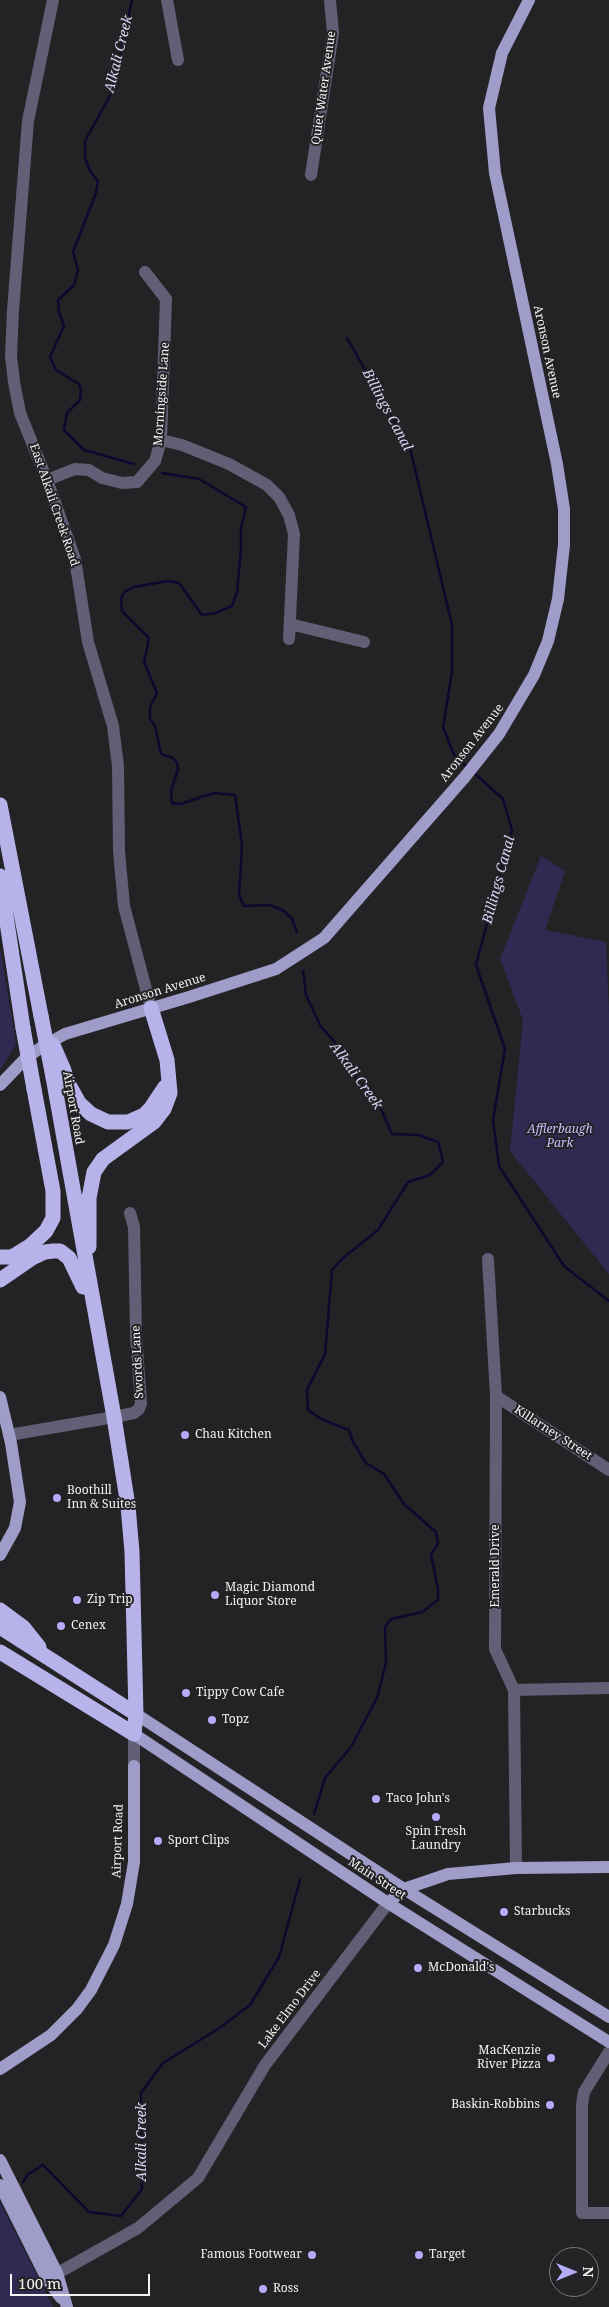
<!DOCTYPE html>
<style>
body{margin:0}
#map{position:relative;width:609px;height:2307px;overflow:hidden;background:#232326;font-family:"Noto Serif",serif}
canvas{display:block}
.north{position:absolute;left:549px;top:2247px;width:50px;height:50px;box-sizing:border-box;background:#232326;border:1px solid #767678;border-radius:50%;rotate:90deg;font-size:14px;font-weight:700;line-height:20px;text-align:center;color:#f2f2f4}
.north::after{content:'';display:block;margin:auto;width:18px;height:22px;background:#b4acf9;clip-path:polygon(50% 0,100% 100%,50% 72%,0 100%)}
.scale{position:absolute;left:10px;top:2274px;width:140px;height:22px;box-sizing:border-box;border:2px solid #f2f2f4;border-top:0;padding-left:6px;font-size:15px;line-height:18px;white-space:nowrap;color:#f2f2f4;-webkit-text-stroke:4px #232326;paint-order:stroke}
</style>
<div id="map">
<canvas width="609" height="2307"></canvas>
<div class="north">N</div>
<div class="scale">100 m</div>
</div>
<script>
const c = document.querySelector('canvas').getContext('2d');
c.lineJoin = 'round';
function paint(path, color) {
  c.fillStyle = color;
  c.fill(path, 'evenodd');
}
function shape(rows) {
  const path = new Path2D();
  for (const r of rows) {
    path.moveTo(r[0], r[1]);
    for (let i = 2; i < r.length; i += 2) path.lineTo(r[i], r[i + 1]);
  }
  return path;
}
function strokePath(path, color, width, dash) {
  c.strokeStyle = color;
  c.lineWidth = width;
  c.lineCap = dash ? 'butt' : 'round';
  c.setLineDash(dash || []);
  c.stroke(path);
}
function drawText(font, color, halo, rows, align = 'center') {
  c.font = font + ' "Noto Serif",serif';
  c.lineWidth = 4;
  c.setLineDash([]);
  c.textBaseline = 'middle';
  c.strokeStyle = halo;
  c.fillStyle = color;
  for (const [text, x, y, turn = 0] of rows) {
    c.save();
    c.translate(x, y);
    c.rotate((+turn || 0) * Math.PI / 180);
    c.textAlign = isNaN(turn) ? turn : align;
    if (halo) c.strokeText(text, 0, 0);
    c.fillText(text, 0, 0);
    c.restore();
  }
}
paint(shape([
 [541,856,565,871,545,930,606,942,609,1014,609,1274,510,1151,523,1020,500,959],
 [0,947,16,1044,0,1070],
 [0,2202,4,2210,53,2307,0,2307]
]), '#302a53');
strokePath(shape([
 [132,0,112,92,85,141,85,158,90,171,98,181,96,193,73,252,78,270,74,285,58,300,59,312,64,326,50,357,56,370,79,384,81,391,80,400,67,413,64,430,84,450,134,464],
 [347,338,410,448,452,625,452,672,443,727,454,755,467,767],
 [162,473,199,479,246,507,241,528,241,549,237,592,232,606,216,613,202,615,179,583,168,581,134,587,124,592,121,599,122,611,148,637,148,644,144,662,157,693,150,707,150,719,155,726,161,754,173,758,177,763,178,769,171,791,172,803,180,804,214,793,235,795,242,845,239,895,244,906,270,905,284,911,292,919,297,932],
 [473,772,503,799,512,830,476,965,505,1049,493,1120,499,1166,564,1266,609,1301],
 [303,971,306,995,321,1027,334,1041,360,1084,381,1109,392,1134,418,1135,438,1142,443,1162,430,1175,408,1182,378,1230,342,1259,332,1270,325,1354,307,1390,308,1410,321,1419,349,1430,353,1442,366,1463,384,1474,404,1504,436,1532,438,1544,431,1554,438,1589,438,1600,422,1612,391,1619,385,1627,386,1663,377,1698,351,1747,325,1778,314,1814],
 [23,2182,28,2174,43,2165,89,2212,121,2216,142,2189,141,2093,163,2063,218,2029,250,2005,279,1957,300,1880]
]), '#10062e', 2.5);
strokePath(shape([
 [53,0,28,121,13,310,11,356,14,382,20,413,47,480,75,559,88,642,113,726,118,766,119,851,124,906,151,1008],
 [167,0,178,60],
 [311,175,333,33,330,0],
 [161,440,182,445,229,464,267,485,279,497,289,515,294,534,289,639],
 [47,480,75,469,89,470,102,478,122,483,137,482,155,461,161,440,166,299,145,272],
 [290,624,364,642],
 [488,1259,496,1396,495,1649,514,1690,516,1868],
 [496,1396,609,1470],
 [9,1435,114,1417,134,1413,139,1409,141,1404,136,1335,134,1227,130,1213],
 [514,1690,609,1688],
 [134,1734,134,1766],
 [609,2052,584,2092,582,2105,582,2213,609,2213],
 [49,2278,138,2228,198,2178,265,2065,388,1903]
]), '#615f75', 12);
strokePath(shape([
 [0,1085,25,1059,43,1046,65,1034,189,997,276,969,324,938,464,778,499,734,534,675,548,641,558,599,564,545,564,509,557,464,495,173,489,108,502,53,529,0],
 [0,1397,11,1443,20,1502,15,1528,0,1555],
 [136,1714,404,1889,609,2017],
 [134,1734,388,1903,609,2042],
 [388,1903,404,1889,448,1874,516,1868,609,1867],
 [0,2069,51,2035,77,2009,91,1990,114,1945,127,1904,134,1862,134,1766],
 [0,2160,57,2273,67,2307],
 [0,2185,47,2279,61,2298]
]), '#9f9cc9', 12);
strokePath(shape([
 [0,805,41,1016],
 [0,876,23,1028],
 [63,1068,69,1085,79,1103,91,1114,108,1122,128,1122,144,1115,151,1108,165,1087],
 [89,1247,89,1198,94,1172,103,1159,154,1122,164,1109,170,1093,167,1060,151,1008],
 [0,1257,12,1257,30,1246,46,1231,53,1218,53,1191,34,1089],
 [0,1280,32,1258,45,1252,53,1251,60,1251,69,1258,83,1287],
 [0,1610,23,1627,39,1647],
 [0,1627,136,1714],
 [0,1652,134,1734,136,1714,132,1552,128,1506,114,1417,53,1077]
]), '#b7b3ea', 15);
strokePath(shape([
 [41,1016,53,1077],
 [23,1028,34,1089],
 [53,1045,63,1068]
]), '#b7b3ea', 15);
for (const [x, y, r, color] of [
 [185,1435,5,"#b4acf9"],
 [57,1498,5,"#b4acf9"],
 [215,1595,5,"#b4acf9"],
 [77,1600,5,"#b4acf9"],
 [61,1626,5,"#b4acf9"],
 [186,1693,5,"#b4acf9"],
 [212,1720,5,"#b4acf9"],
 [376,1799,5,"#b4acf9"],
 [436,1817,5,"#b4acf9"],
 [158,1841,5,"#b4acf9"],
 [504,1912,5,"#b4acf9"],
 [418,1968,5,"#b4acf9"],
 [551,2058,5,"#b4acf9"],
 [550,2105,5,"#b4acf9"],
 [312,2255,5,"#b4acf9"],
 [419,2255,5,"#b4acf9"],
 [263,2289,5,"#b4acf9"]
]) {
  const dot = new Path2D();
  dot.arc(x, y, r, 0, 2 * Math.PI);
  c.fillStyle = color;
  c.fill(dot);
  strokePath(dot, '#232326', 2);
}
drawText('12px', '#f2f2f4', '#232326', [
 ["Quiet Water Avenue",324,88,-82],
 ["Aronson Avenue",547,352,78],
 ["Morningside Lane",162,394,-86],
 ["East Alkali Creek Road",54,505,71],
 ["Aronson Avenue",472,743,-52],
 ["Aronson Avenue",160,991,-17],
 ["Airport Road",73,1108,80],
 ["Swords Lane",138,1362,-93],
 ["Killarney Street",553,1433,33],
 ["Emerald Drive",496,1566,-90],
 ["Airport Road",118,1841,-88],
 ["Main Street",377,1879,33],
 ["Lake Elmo Drive",290,2009,-53]
]);
drawText('italic 12px', '#c5c0fe', '#232326', [
 ["Afflerbaugh",560,1130],
 ["Park",560,1144]
]);
drawText('12px', '#f2f2f4', '#232326', [
 ["Chau Kitchen",195,1435],
 ["Boothill",67,1491],
 ["Inn & Suites",67,1505],
 ["Magic Diamond",225,1588],
 ["Liquor Store",225,1602],
 ["Zip Trip",87,1600],
 ["Cenex",71,1626],
 ["Tippy Cow Cafe",196,1693],
 ["Topz",222,1720],
 ["Taco John's",386,1799],
 ["Spin Fresh",436,1832,"center"],
 ["Laundry",436,1846,"center"],
 ["Sport Clips",168,1841],
 ["Starbucks",514,1912],
 ["McDonald's",428,1968],
 ["MacKenzie",541,2051,"right"],
 ["River Pizza",541,2065,"right"],
 ["Baskin-Robbins",540,2105,"right"],
 ["Famous Footwear",302,2255,"right"],
 ["Target",429,2255],
 ["Ross",273,2289]
], 'left');
drawText('italic 14px', '#d7d5f5', '#232326', [
 ["Alkali Creek",119,54,-76],
 ["Billings Canal",387,410,62],
 ["Billings Canal",499,880,-75],
 ["Alkali Creek",356,1076,54],
 ["Alkali Creek",142,2142,-90]
]);
</script>
